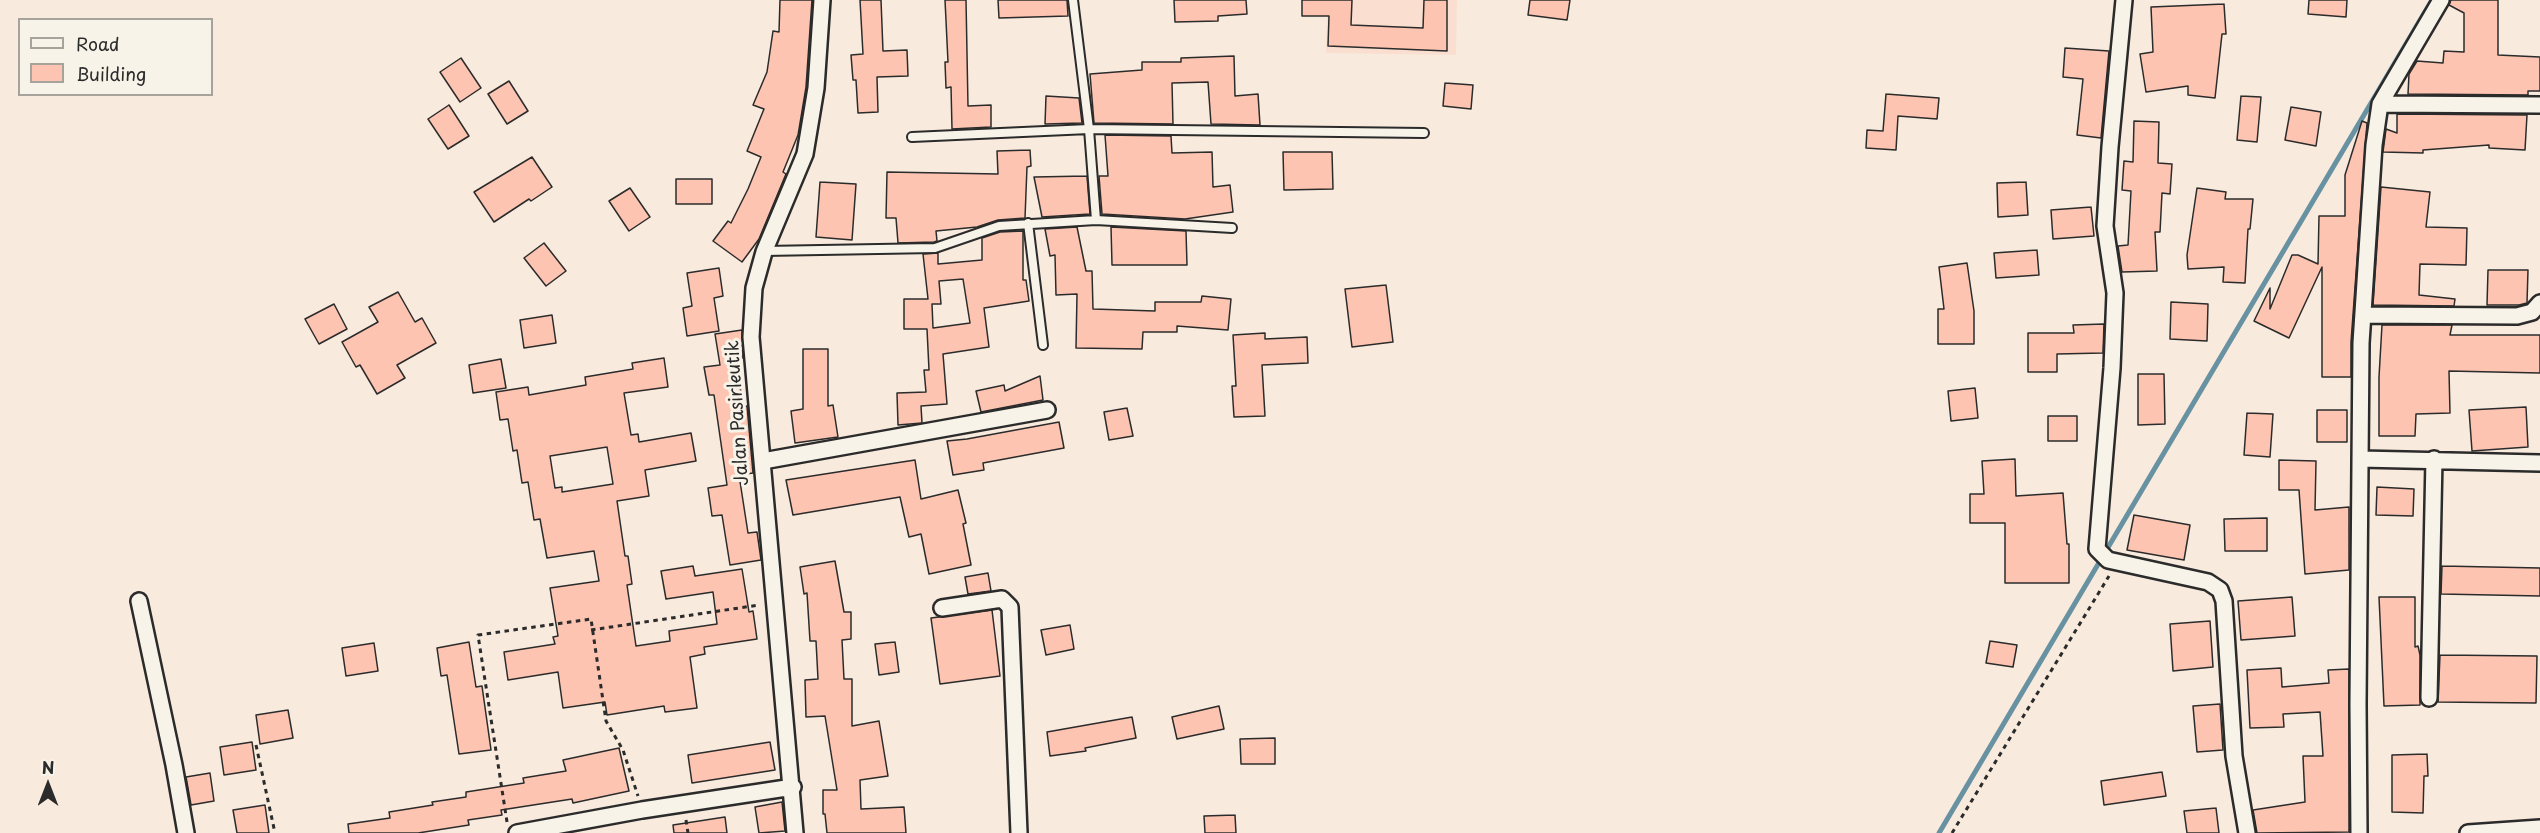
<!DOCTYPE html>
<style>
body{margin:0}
#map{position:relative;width:2540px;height:833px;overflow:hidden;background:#f8eadd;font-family:"Playpen Sans",sans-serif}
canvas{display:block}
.legend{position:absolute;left:18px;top:18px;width:195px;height:78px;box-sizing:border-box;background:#f7f3e8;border:2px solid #a5a39c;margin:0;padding:8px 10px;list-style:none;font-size:18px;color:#2b2b2b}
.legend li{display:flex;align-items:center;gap:12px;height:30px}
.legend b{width:30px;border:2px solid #a5a39c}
.north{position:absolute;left:18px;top:755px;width:60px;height:60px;-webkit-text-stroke:4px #f7f3e8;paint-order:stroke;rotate:0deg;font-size:16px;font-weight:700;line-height:24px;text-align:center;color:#2b2b2b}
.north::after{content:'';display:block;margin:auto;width:21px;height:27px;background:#2b2b2b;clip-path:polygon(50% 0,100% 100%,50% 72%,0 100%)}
</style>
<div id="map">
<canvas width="2540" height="833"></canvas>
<ul class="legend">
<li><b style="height:8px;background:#f7f3e8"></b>Road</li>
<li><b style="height:16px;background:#fdc4b1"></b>Building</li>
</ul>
<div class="north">N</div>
</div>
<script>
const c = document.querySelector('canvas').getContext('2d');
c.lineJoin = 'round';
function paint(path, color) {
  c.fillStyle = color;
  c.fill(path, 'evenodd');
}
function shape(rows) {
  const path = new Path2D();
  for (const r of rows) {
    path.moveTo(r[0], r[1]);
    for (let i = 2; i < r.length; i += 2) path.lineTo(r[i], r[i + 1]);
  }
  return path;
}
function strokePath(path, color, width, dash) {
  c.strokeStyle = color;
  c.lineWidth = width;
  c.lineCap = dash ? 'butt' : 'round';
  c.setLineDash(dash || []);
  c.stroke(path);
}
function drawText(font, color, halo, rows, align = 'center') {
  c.font = font + ' "Playpen Sans",sans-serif';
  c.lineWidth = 6;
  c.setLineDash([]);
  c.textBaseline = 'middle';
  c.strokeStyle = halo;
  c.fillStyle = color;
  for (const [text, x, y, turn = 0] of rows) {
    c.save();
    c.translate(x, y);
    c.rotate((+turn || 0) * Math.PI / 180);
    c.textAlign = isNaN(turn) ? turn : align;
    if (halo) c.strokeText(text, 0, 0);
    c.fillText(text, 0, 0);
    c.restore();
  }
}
paint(shape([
 [1327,0,1457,0,1456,55,1326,53]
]), '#fadfd0');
strokePath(shape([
 [1939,833,2432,0]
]), '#6892a2', 5);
const building = shape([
 [780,0,812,0,806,87,798,135,783,172,786,174,759,239,742,262,713,241,728,221,731,223,748,189,761,157,747,151,764,109,753,105,767,72,773,31,779,32,780,0],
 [860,0,881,0,883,51,907,50,908,76,877,77,878,112,858,113,856,80,853,80,851,55,863,54,860,0],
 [945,0,966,0,968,106,991,105,991,127,952,129,951,87,946,88,945,62,948,62,945,0],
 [998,0,1067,0,1068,16,999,18,998,0],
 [1174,0,1246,0,1247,14,1218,16,1218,21,1175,22,1174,0],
 [1302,0,1352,0,1351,25,1423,28,1424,0,1447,0,1447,51,1328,46,1329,16,1302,16,1302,0],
 [1530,0,1570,0,1567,20,1528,15,1530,0],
 [2309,0,2347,0,2346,17,2308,14,2309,0],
 [2451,0,2498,0,2498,55,2540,57,2540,91,2528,91,2528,95,2408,94,2409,74,2417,61,2443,63,2444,51,2464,52,2464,13,2449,5,2451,0],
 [2224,4,2226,34,2222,34,2215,98,2188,95,2188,86,2146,92,2140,54,2153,52,2151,7,2224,4],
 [2065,48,2109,51,2101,138,2077,135,2083,79,2063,77,2065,48],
 [1234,56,1235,96,1258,94,1260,125,1211,124,1208,82,1172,83,1173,124,1094,123,1090,74,1142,70,1142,62,1181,62,1181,58,1234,56],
 [461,58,481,88,460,102,440,72,461,58],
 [509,81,528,111,507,124,488,94,509,81],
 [1445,83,1473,85,1471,109,1443,106,1445,83],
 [1886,94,1939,98,1937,119,1898,116,1896,150,1866,148,1867,130,1883,131,1886,94],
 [1046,96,1079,98,1082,123,1045,124,1046,96],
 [2241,96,2261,97,2257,142,2237,140,2241,96],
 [449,105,469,136,448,149,428,119,449,105],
 [2291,107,2321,112,2316,146,2285,140,2291,107],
 [2397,114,2527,115,2525,150,2489,148,2489,145,2423,150,2423,153,2383,152,2386,129,2397,133,2397,114],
 [2134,121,2159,122,2158,163,2172,164,2170,194,2162,193,2160,232,2155,232,2157,271,2122,272,2118,246,2128,245,2131,191,2122,190,2124,161,2133,162,2134,121],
 [2362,121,2367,123,2351,342,2351,377,2322,377,2322,267,2289,338,2254,321,2270,288,2270,309,2292,255,2298,255,2318,264,2319,216,2345,216,2345,175,2362,121],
 [1105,135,1171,136,1172,153,1212,152,1213,187,1230,185,1233,212,1185,219,1102,214,1099,176,1108,176,1105,135],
 [1030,150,1031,166,1027,167,1025,218,998,220,977,227,936,231,937,241,934,242,898,243,896,218,886,218,887,172,998,174,997,151,1030,150],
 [1283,152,1332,152,1333,189,1284,190,1283,152],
 [532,157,552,187,531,201,529,199,494,222,474,192,532,157],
 [1087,176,1090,214,1042,217,1034,177,1087,176],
 [676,179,712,179,712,204,676,204,676,179],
 [820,182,856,184,852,240,816,237,820,182],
 [2026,182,2028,215,1998,217,1997,183,2026,182],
 [2381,187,2430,192,2426,227,2467,228,2466,265,2420,264,2419,295,2455,299,2454,306,2373,305,2381,187],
 [630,188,650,217,629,231,609,201,630,188],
 [2197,188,2226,192,2225,199,2253,199,2250,229,2248,229,2245,283,2223,282,2224,267,2188,269,2187,255,2197,188],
 [2091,207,2094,236,2053,239,2051,210,2091,207],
 [1077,227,1086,271,1092,271,1093,309,1155,311,1155,302,1201,302,1202,296,1231,299,1228,330,1177,326,1177,332,1143,332,1142,349,1076,348,1077,294,1056,295,1055,255,1050,256,1045,229,1077,227],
 [1111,227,1186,231,1187,265,1112,265,1111,227],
 [1023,231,1023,280,1026,280,1029,301,984,308,989,347,943,354,947,404,921,406,922,423,898,425,897,393,926,392,924,370,929,370,927,329,904,329,904,299,928,299,923,254,938,253,938,264,982,260,982,238,1000,232,1023,231],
 [963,279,970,323,933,328,932,304,941,304,939,281,963,279],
 [544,243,566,271,546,286,524,258,544,243],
 [2037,250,2039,275,1996,278,1994,253,2037,250],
 [1967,263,1974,311,1974,344,1938,344,1938,309,1944,309,1939,267,1967,263],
 [719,268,723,296,714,298,719,331,687,336,683,308,692,306,687,273,719,268],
 [2488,270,2528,270,2527,303,2519,305,2487,305,2488,270],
 [1386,285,1393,342,1352,347,1345,289,1386,285],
 [398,292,415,322,422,318,436,343,397,365,405,378,377,394,360,365,356,367,342,342,378,322,369,307,398,292],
 [2171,302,2208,304,2207,341,2170,339,2171,302],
 [334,304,347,329,319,344,305,319,334,304],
 [552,315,556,343,524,348,520,320,552,315],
 [2104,324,2103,353,2057,354,2057,372,2028,372,2028,333,2074,333,2073,325,2104,324],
 [2382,325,2452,325,2450,335,2540,335,2540,373,2449,371,2450,413,2416,414,2415,436,2379,436,2379,377,2382,325],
 [742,330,743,358,736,359,743,407,747,406,753,473,739,475,748,533,757,532,761,560,730,565,722,515,712,516,708,488,727,485,714,395,709,395,704,367,720,365,715,334,742,330],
 [1265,333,1265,339,1307,337,1308,363,1262,365,1265,416,1234,417,1232,386,1236,386,1233,335,1265,333],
 [803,349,828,349,828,406,833,405,838,437,795,443,791,411,803,409,803,349],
 [664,358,668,387,624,393,631,435,638,434,639,442,691,433,696,461,645,470,649,496,617,501,625,556,628,556,632,584,627,585,636,646,670,641,669,631,717,624,713,592,666,599,661,571,693,566,695,576,742,569,749,612,753,611,757,639,704,647,705,654,690,657,697,708,665,712,664,706,607,715,605,702,563,708,558,672,508,680,504,652,555,644,553,637,558,636,550,588,599,581,594,551,547,558,540,519,534,520,528,482,522,483,517,450,513,451,508,419,500,420,496,392,528,387,529,395,586,385,585,377,633,369,632,363,664,358],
 [607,447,613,484,562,492,562,487,555,488,550,456,607,447],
 [501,359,506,388,473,393,469,365,501,359],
 [2138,374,2164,374,2165,424,2138,425,2138,374],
 [1040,376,1043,400,981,412,976,391,1004,385,1005,391,1040,376],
 [1975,388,1978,418,1951,421,1948,391,1975,388],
 [2526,407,2528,447,2472,451,2469,410,2526,407],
 [1127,408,1133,436,1109,440,1104,412,1127,408],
 [2317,410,2347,410,2347,442,2317,442,2317,410],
 [2247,413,2273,414,2270,457,2244,455,2247,413],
 [2048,416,2077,416,2077,441,2048,441,2048,416],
 [1059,422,1064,448,983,463,984,470,953,475,947,441,967,439,1059,422],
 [2015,459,2016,496,2063,493,2067,544,2069,544,2069,583,2005,583,2005,523,1970,523,1970,494,1984,494,1982,461,2015,459],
 [915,460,921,499,958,490,966,523,963,524,971,565,929,574,921,534,909,537,900,497,793,515,786,480,915,460],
 [2279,460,2316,461,2315,510,2349,507,2349,570,2305,574,2299,490,2279,490,2279,460],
 [2377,487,2414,489,2413,516,2376,515,2377,487],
 [2134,515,2190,525,2184,560,2127,550,2134,515],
 [2267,518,2267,551,2225,551,2224,519,2267,518],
 [835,561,844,612,851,612,851,639,842,640,844,679,852,679,852,726,879,721,888,776,860,780,861,809,904,807,906,833,827,833,825,814,823,814,823,790,837,790,825,716,806,717,805,680,818,679,816,641,810,641,807,593,804,594,800,567,835,561],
 [2442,566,2540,568,2540,596,2441,594,2442,566],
 [988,573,991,591,968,594,965,577,988,573],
 [2292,597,2295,636,2241,640,2238,601,2292,597],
 [2379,597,2415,597,2415,647,2418,646,2420,655,2420,705,2384,706,2379,597],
 [992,610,1000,676,940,684,931,618,992,610],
 [2210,621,2213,667,2173,671,2170,624,2210,621],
 [1070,625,1074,649,1046,655,1041,630,1070,625],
 [1990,641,2017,645,2013,667,1986,663,1990,641],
 [469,642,476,687,482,686,491,750,459,754,447,675,441,676,437,648,469,642],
 [895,642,899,672,879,675,875,644,895,642],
 [374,643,378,671,346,676,342,648,374,643],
 [2440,655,2537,656,2536,703,2438,702,2440,655],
 [2281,668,2282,687,2329,683,2328,670,2349,669,2349,832,2257,833,2253,810,2305,802,2303,756,2323,756,2320,712,2283,714,2284,727,2250,728,2247,670,2281,668],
 [2220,704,2223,750,2197,752,2193,706,2220,704],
 [1219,706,1224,729,1177,739,1172,717,1219,706],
 [288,710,293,738,260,744,256,715,288,710],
 [1132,717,1136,738,1085,748,1086,751,1050,756,1047,732,1132,717],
 [1275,738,1275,764,1241,764,1240,739,1275,738],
 [252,742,256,770,224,775,220,747,252,742],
 [770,742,775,770,692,783,688,755,770,742],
 [619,748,629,791,573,803,572,799,501,810,502,815,468,820,469,825,418,833,349,833,348,824,390,818,389,812,433,805,432,802,466,797,466,792,524,783,523,778,566,771,563,760,619,748],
 [2427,754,2428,776,2424,776,2423,813,2392,812,2392,755,2427,754],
 [2162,772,2166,796,2104,805,2101,781,2162,772],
 [210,773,214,801,191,805,186,777,210,773],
 [782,802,785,831,759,833,755,807,782,802],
 [265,805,269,833,237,833,233,810,265,805],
 [2216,808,2219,833,2187,833,2184,811,2216,808],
 [1235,815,1236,833,1205,833,1204,816,1235,815],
 [725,817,727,833,674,833,673,825,725,817]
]);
paint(building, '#fdc4b1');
strokePath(building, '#2b2b2b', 1.5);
const lane = shape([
 [912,137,1089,129,1073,0],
 [1096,220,1232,228],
 [1028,223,1043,345],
 [764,251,935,248,999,226,1096,220,1089,129,1424,133]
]);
const street = shape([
 [2124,0,2110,147,2105,226,2115,293,2112,368,2097,549,2108,560,2208,582,2220,590,2224,601,2234,756,2247,833],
 [2380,104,2540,105],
 [2364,315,2517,316,2532,312,2540,303],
 [2360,459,2540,463],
 [763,461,1047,410],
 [139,601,174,765,186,833],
 [942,608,1002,599,1010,607,1019,833],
 [2429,698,2434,459],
 [517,833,642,810,793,787],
 [795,833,751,337,754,288,764,252,805,154,816,88,822,0],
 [2359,833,2358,704,2361,343,2374,145,2380,104,2441,0],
 [2468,833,2540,828]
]);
strokePath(lane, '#2b2b2b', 12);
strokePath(street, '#2b2b2b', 20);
strokePath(shape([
 [591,630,759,605],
 [256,745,275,833],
 [686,820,688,833],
 [507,822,478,635,591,619,606,721,623,750,638,796],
 [1952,833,2109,576]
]), '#2b2b2b', 3, [4.5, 4.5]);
strokePath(lane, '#f7f3e8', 8);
strokePath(street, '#f7f3e8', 15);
drawText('18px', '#2b2b2b', '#f7f3e8', [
 ["Jalan Pasirleutik",738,413,-94]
]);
</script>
